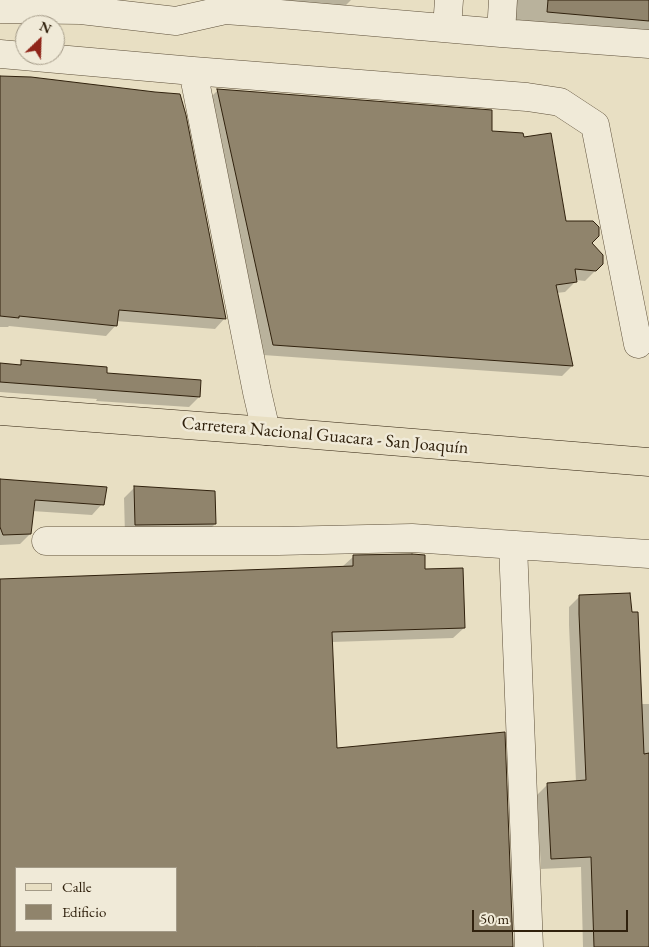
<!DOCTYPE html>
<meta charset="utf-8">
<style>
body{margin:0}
#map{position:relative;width:649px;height:947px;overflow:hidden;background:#e8dfc3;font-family:"EB Garamond",serif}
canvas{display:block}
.legend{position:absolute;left:15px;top:867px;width:162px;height:65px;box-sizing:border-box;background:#f0ead8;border:1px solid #a39a87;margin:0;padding:6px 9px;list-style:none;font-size:15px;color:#30210d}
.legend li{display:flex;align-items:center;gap:10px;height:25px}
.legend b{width:25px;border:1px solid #a39a87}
.north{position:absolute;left:15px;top:15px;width:50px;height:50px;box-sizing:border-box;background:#f0ead8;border:1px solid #a39a87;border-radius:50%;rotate:24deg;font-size:14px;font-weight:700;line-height:20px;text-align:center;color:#30210d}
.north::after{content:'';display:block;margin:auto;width:18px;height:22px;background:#8f2418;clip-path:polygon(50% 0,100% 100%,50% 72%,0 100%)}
.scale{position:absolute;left:472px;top:910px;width:156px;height:22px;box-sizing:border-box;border:2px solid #30210d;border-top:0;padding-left:6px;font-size:15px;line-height:18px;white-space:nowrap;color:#30210d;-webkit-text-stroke:4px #f0ead8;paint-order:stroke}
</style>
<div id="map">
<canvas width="649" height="947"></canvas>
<ul class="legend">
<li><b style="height:6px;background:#e8dfc3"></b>Calle</li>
<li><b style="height:14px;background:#90846c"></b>Edificio</li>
</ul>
<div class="north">N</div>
<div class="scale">50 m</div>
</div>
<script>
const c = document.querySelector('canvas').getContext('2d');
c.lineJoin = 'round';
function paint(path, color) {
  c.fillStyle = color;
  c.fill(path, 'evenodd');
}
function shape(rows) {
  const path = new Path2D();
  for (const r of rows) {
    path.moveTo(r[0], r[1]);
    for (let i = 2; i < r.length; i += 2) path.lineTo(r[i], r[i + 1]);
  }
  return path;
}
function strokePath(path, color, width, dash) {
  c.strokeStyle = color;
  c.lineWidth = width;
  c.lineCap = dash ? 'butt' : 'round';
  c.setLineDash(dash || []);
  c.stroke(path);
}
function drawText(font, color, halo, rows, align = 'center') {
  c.font = font + ' "EB Garamond",serif';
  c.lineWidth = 5;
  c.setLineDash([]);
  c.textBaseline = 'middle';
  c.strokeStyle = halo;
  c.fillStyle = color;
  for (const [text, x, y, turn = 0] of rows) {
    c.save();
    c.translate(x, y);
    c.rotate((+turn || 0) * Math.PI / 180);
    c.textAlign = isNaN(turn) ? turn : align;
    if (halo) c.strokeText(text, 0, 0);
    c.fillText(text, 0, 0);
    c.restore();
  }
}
paint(shape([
 [239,0,351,0,341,10],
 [516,0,649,0,649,32,514,20],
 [0,77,225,318,215,329,116,321,116,325,106,336,9,326,8,327,0,327],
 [218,90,491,132,565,222,591,243,602,264,585,281,576,280,576,281,565,292,556,293,572,366,562,376,263,355,208,100],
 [22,362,105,374,199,397,189,407,96,401,97,399,0,392,0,364,18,366],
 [0,481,102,504,92,515,32,511,30,534,20,544,0,545],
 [134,488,215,524,205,534,125,535,124,498],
 [354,556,424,571,464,628,453,638,332,642,336,750,512,947,0,947,0,580,342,567],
 [16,868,176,868,176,931,16,931],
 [580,596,641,704,649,704,649,947,583,947,581,867,541,869,537,795,548,784,576,782,569,625,569,607]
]), '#0003');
const building = shape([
 [548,0,649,0,649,21,547,12,548,0],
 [0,76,31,77,155,92,180,94,186,115,226,319,119,310,117,326,19,316,19,318,0,316,0,76],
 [217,89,492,110,492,131,523,133,524,137,551,133,566,221,593,221,599,227,599,236,592,243,603,255,603,264,596,271,575,269,577,282,556,285,573,366,273,345,217,89],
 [21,360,107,367,107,373,201,380,200,397,0,382,0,363,21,365,21,360],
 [0,479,107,487,104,505,35,500,31,534,3,535,0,527,0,479],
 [134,486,215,491,216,524,135,525,134,486],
 [412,554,425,555,425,569,463,568,465,628,332,632,337,748,505,732,513,947,0,947,0,579,353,566,353,555,412,554],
 [16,868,176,868,176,931,16,931,16,868],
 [630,593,632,612,638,612,644,754,649,753,649,947,594,947,591,857,551,859,547,783,586,780,579,614,579,595,630,593]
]);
paint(building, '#90846c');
strokePath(building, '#30210d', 1);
const minor = shape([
 [0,9,81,10,176,21,225,10,280,14,501,33,649,44],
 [447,28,449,0],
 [501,33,503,0],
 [0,54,193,71,527,97,560,102,595,125,638,344],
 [193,71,257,392,266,431],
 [46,541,278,541,412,538,649,554],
 [513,545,529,947]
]);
const major = shape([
 [0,411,266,431,649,462]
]);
strokePath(minor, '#5e503a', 29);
strokePath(major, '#30210d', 29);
strokePath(minor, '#f0ead8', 28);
strokePath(major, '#e8dfc3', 28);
drawText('18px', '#30210d', '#f0ead8', [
 ["Carretera Nacional Guacara - San Joaquín",325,436,5]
]);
</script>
